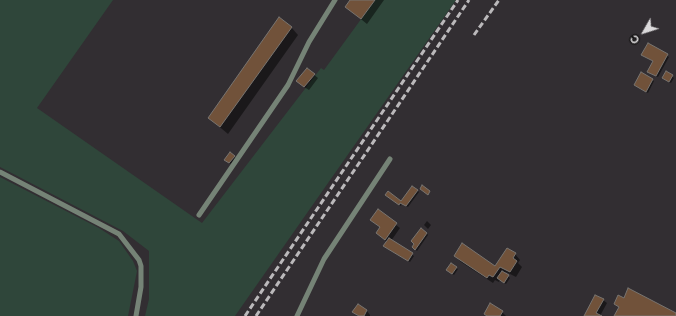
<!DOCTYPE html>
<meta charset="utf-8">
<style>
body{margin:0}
#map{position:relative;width:676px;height:316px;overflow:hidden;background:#322e32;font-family:Inter,sans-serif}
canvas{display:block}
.north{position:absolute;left:624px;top:12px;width:40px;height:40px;-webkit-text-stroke:3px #191718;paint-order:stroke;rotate:231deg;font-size:11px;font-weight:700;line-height:16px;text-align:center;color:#dbd9db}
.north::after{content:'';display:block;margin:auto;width:14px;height:18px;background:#dbd9db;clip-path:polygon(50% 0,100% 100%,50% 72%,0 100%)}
</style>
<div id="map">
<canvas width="676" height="316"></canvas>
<div class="north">С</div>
</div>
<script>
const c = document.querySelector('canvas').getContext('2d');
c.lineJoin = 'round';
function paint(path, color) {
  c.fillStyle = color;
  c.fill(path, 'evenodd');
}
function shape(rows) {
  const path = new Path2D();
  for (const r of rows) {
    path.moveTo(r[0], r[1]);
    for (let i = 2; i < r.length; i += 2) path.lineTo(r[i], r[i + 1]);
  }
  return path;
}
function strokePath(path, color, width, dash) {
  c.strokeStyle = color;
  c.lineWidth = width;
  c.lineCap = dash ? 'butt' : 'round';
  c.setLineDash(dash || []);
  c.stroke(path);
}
paint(shape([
 [0,0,113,0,37,108,202,223,321,68,324,70,375,0,456,0,235,316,145,316,149,299,149,251,123,231,0,167],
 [0,177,99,228,119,241,133,261,137,271,128,316,0,316]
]), '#2f463a');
paint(shape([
 [352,0,384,0,367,24,346,7],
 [291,27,298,35,228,134,209,118],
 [648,44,669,57,658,77,650,73,654,62,644,56],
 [307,69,318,78,309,90,301,85],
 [666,72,674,78,671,83,665,80],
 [642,73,654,81,648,93,635,85],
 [234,157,236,158,231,164,227,161],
 [417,190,419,192,408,207,402,203,401,206,388,196,402,202],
 [378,211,400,228,391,241,414,256,410,262,386,247,387,242,377,233,381,227],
 [427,221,431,225,428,229,424,225],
 [427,233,428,235,417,251,413,247],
 [515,254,520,260,518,263,522,267,516,277,506,272,504,273,510,278,506,284,500,280,499,282,495,280,493,283,461,262,455,256,496,267],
 [456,268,458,269,454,275,449,271],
 [603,300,607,303,600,316,585,316],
 [358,305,367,311,370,315,370,316,358,316,354,312],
 [491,305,502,312,506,316,487,316,485,314]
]), '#0007');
const building = shape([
 [350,0,375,0,361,19,345,7,350,0],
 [279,17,292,27,220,127,208,118,279,17],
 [648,43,668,54,656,76,647,72,653,61,641,55,648,43],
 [307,68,315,74,304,87,296,81,307,68],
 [666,71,673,75,669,82,662,78,666,71],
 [641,72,653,79,646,92,634,85,641,72],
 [230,152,235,156,229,163,224,160,230,152],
 [422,185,430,191,428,195,420,189,422,185],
 [412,186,418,190,406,206,400,203,399,205,385,195,388,191,401,201,412,186],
 [378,209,397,223,385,240,376,233,380,227,370,220,378,209],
 [421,228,427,233,415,250,412,247,414,244,411,241,421,228],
 [389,238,413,253,408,261,383,246,389,238],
 [462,243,495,266,507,248,516,253,513,258,517,261,510,272,500,267,493,277,489,275,487,278,454,256,462,243],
 [451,263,457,267,452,274,446,270,451,263],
 [502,271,509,275,504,283,497,278,502,271],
 [628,288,676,313,676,316,614,316,619,307,614,304,618,295,624,298,628,288],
 [595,295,604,299,596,313,602,316,584,316,595,295],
 [490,303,503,311,500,316,487,316,484,314,490,303],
 [358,304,367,310,364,316,359,316,352,312,358,304]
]);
paint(building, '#71523a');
strokePath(building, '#787470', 1);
strokePath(shape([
 [0,172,119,234,139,260,141,266,141,287,136,316],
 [199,215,288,85,309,42,335,0],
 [297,316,324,259,390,159]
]), '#758376', 5);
strokePath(shape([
 [474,35,499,0],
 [245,316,458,0],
 [256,316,469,0]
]), '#bbb9bb', 3, [6, 3]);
</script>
